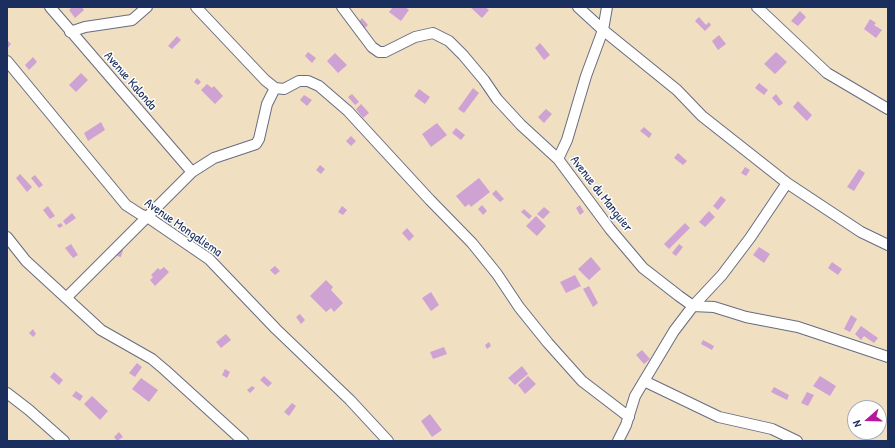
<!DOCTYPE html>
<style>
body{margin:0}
#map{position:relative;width:895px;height:448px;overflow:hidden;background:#f1dfc1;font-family:"Patrick Hand",sans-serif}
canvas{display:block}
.frame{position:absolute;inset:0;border:8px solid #1b2f5e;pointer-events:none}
.north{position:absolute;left:847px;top:400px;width:40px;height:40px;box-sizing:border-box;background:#fff;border:1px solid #a4acbf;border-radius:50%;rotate:250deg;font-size:11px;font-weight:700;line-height:16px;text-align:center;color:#1b2f5e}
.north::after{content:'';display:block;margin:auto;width:14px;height:18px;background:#b5179e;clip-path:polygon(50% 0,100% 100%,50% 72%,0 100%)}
</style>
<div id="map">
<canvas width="895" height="448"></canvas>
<div class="frame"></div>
<div class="north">N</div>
</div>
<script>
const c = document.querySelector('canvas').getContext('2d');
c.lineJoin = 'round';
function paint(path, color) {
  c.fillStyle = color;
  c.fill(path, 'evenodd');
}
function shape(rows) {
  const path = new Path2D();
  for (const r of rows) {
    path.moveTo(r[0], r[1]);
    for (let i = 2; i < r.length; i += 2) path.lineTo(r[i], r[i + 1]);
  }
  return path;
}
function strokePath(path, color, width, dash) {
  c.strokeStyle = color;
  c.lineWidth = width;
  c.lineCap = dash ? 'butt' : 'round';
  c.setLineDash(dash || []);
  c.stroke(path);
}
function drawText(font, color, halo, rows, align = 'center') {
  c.font = font + ' "Patrick Hand",sans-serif';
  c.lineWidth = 3;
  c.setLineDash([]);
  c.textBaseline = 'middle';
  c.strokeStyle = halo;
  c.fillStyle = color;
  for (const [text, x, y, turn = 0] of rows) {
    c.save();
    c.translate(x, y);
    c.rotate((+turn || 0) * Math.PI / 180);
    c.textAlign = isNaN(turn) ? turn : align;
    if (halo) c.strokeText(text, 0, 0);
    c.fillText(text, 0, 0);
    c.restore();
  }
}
paint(shape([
 [72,7,82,7,84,10,75,18,69,10],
 [393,7,405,7,409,10,401,21,389,12],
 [470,7,485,7,489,10,482,18],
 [800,11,806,17,798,26,791,21],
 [699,17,706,25,709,22,711,25,705,31,695,21],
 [362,18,368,25,363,30,357,24],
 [870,19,876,23,874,25,882,30,876,38,864,29],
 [719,35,726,44,718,50,712,41],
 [177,36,181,40,172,49,168,46],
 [7,40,11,44,7,49],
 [540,43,550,55,544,60,535,48],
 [308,52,316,58,312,63,305,56],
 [776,52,787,62,775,74,764,64],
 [335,53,347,65,338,73,327,61],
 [33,57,37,62,29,70,25,65],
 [81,73,88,80,76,92,69,85],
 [197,78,201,82,198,85,194,82],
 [759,83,768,90,764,95,755,88],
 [207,84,212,88,214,86,223,96,215,104,201,90],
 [473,88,479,93,464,113,458,109],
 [419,89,430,97,425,104,414,96],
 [352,94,359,102,355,105,348,97],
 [776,94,783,103,779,106,772,98],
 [304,95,312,100,307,106,300,100],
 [798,101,812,115,807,121,793,107],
 [361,104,369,113,363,118,356,109],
 [546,109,552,114,544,123,538,117],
 [101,122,105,130,88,141,84,133],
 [437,123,447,135,431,147,422,134],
 [644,127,652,134,649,138,640,131],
 [456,128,465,135,461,140,452,133],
 [351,136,356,141,351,146,346,141],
 [678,153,687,161,683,165,674,158],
 [320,165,325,169,321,174,316,170],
 [745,167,750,170,746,176,741,173],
 [859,169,865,173,854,191,847,187],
 [20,174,32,187,27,192,16,178],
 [35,175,43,185,39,188,31,178],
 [479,178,490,192,471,207,469,204,465,207,456,196],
 [496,190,504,199,500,202,492,194],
 [721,196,726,200,718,210,713,206],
 [482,205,487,211,483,215,478,209],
 [580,205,584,212,580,215,576,208],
 [48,206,55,216,50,219,43,210],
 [342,206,347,210,343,215,338,212],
 [544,207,550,212,543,219,537,214],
 [524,209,532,216,529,219,521,212],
 [709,211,715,217,705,227,699,222],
 [72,213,76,218,66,225,63,221],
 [536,216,546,226,537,236,526,226],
 [61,223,63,226,59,228,57,225],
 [685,223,690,228,669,249,664,244],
 [407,228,414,236,409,241,402,233],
 [71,244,78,255,73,258,65,248],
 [679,244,683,247,676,256,672,253],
 [759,247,770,254,764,263,753,255],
 [118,249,123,250,121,257,117,256],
 [591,257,601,269,589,280,578,269],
 [832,262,842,269,838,275,828,268],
 [275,266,280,271,275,275,270,270],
 [164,267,169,272,155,286,150,280,153,277,151,275,158,268,160,270],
 [575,275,581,286,566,293,560,282],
 [326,280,333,287,331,290,343,303,334,312,331,308,326,312,310,296],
 [589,286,598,303,593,307,583,289],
 [431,292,439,305,431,311,422,298],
 [300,314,305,320,301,324,296,317],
 [851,315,857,319,850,332,844,329],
 [861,326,878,338,874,343,864,336,861,340,855,334],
 [33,329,36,334,33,337,29,333],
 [226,334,231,340,221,348,216,342],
 [703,340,714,346,712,350,701,344],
 [489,342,491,346,487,349,485,345],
 [444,347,447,354,433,359,430,352],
 [642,350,650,359,644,364,636,355],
 [137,363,142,367,135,377,129,373],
 [522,366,528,374,515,385,508,378],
 [225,369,230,372,227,378,222,375],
 [54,372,63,380,59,385,50,377],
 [264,376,272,383,268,387,260,380],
 [528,376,536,384,525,394,518,385],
 [820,376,836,386,830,396,813,386],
 [141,378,158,390,149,402,132,389],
 [252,386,255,388,250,393,247,390],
 [774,387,789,395,787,400,771,392],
 [76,391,83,396,80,401,72,396],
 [807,392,814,395,808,406,801,403],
 [92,396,108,411,100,420,84,404],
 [292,403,296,406,289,416,284,412],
 [430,414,442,430,432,437,421,421],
 [119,432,123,437,117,441,114,437]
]), '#cea3d3');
const street = shape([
 [50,7,192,172],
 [196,7,265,80,275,88,284,89,299,81,308,81,319,86,348,111,430,200,472,243,497,274,519,307,548,343,582,381,629,417],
 [342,7,372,47,379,52,385,52,415,37,433,33,449,41,463,55,484,80,497,99,521,125,558,159,610,229,643,268,679,296,693,306,714,307,746,317,798,327,888,357],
 [578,7,603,30,677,90,702,116,787,183,861,232,888,245],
 [757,7,827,73,888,109],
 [70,32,85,27,132,20,147,7],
 [7,61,126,205,140,214,149,218,209,259,276,329,350,400,388,441],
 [558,159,567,140,586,76,603,30,607,7],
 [7,237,26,261,101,330,152,359,165,370,243,441],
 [66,298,192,172,214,158,256,144,259,139,267,104,275,88],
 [644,381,719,417,772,429,797,441],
 [7,393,29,410,64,441],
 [618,441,626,425,635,396,674,331,693,306,722,275,750,238,787,183]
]);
strokePath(street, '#666d81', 12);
strokePath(street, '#fff', 10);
drawText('13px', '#1b2f5e', '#fff', [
 ["Avenue Kalonda",130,81,49],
 ["Avenue du Manguier",601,194,52],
 ["Avenue Mongaliema",183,228,35]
]);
</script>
